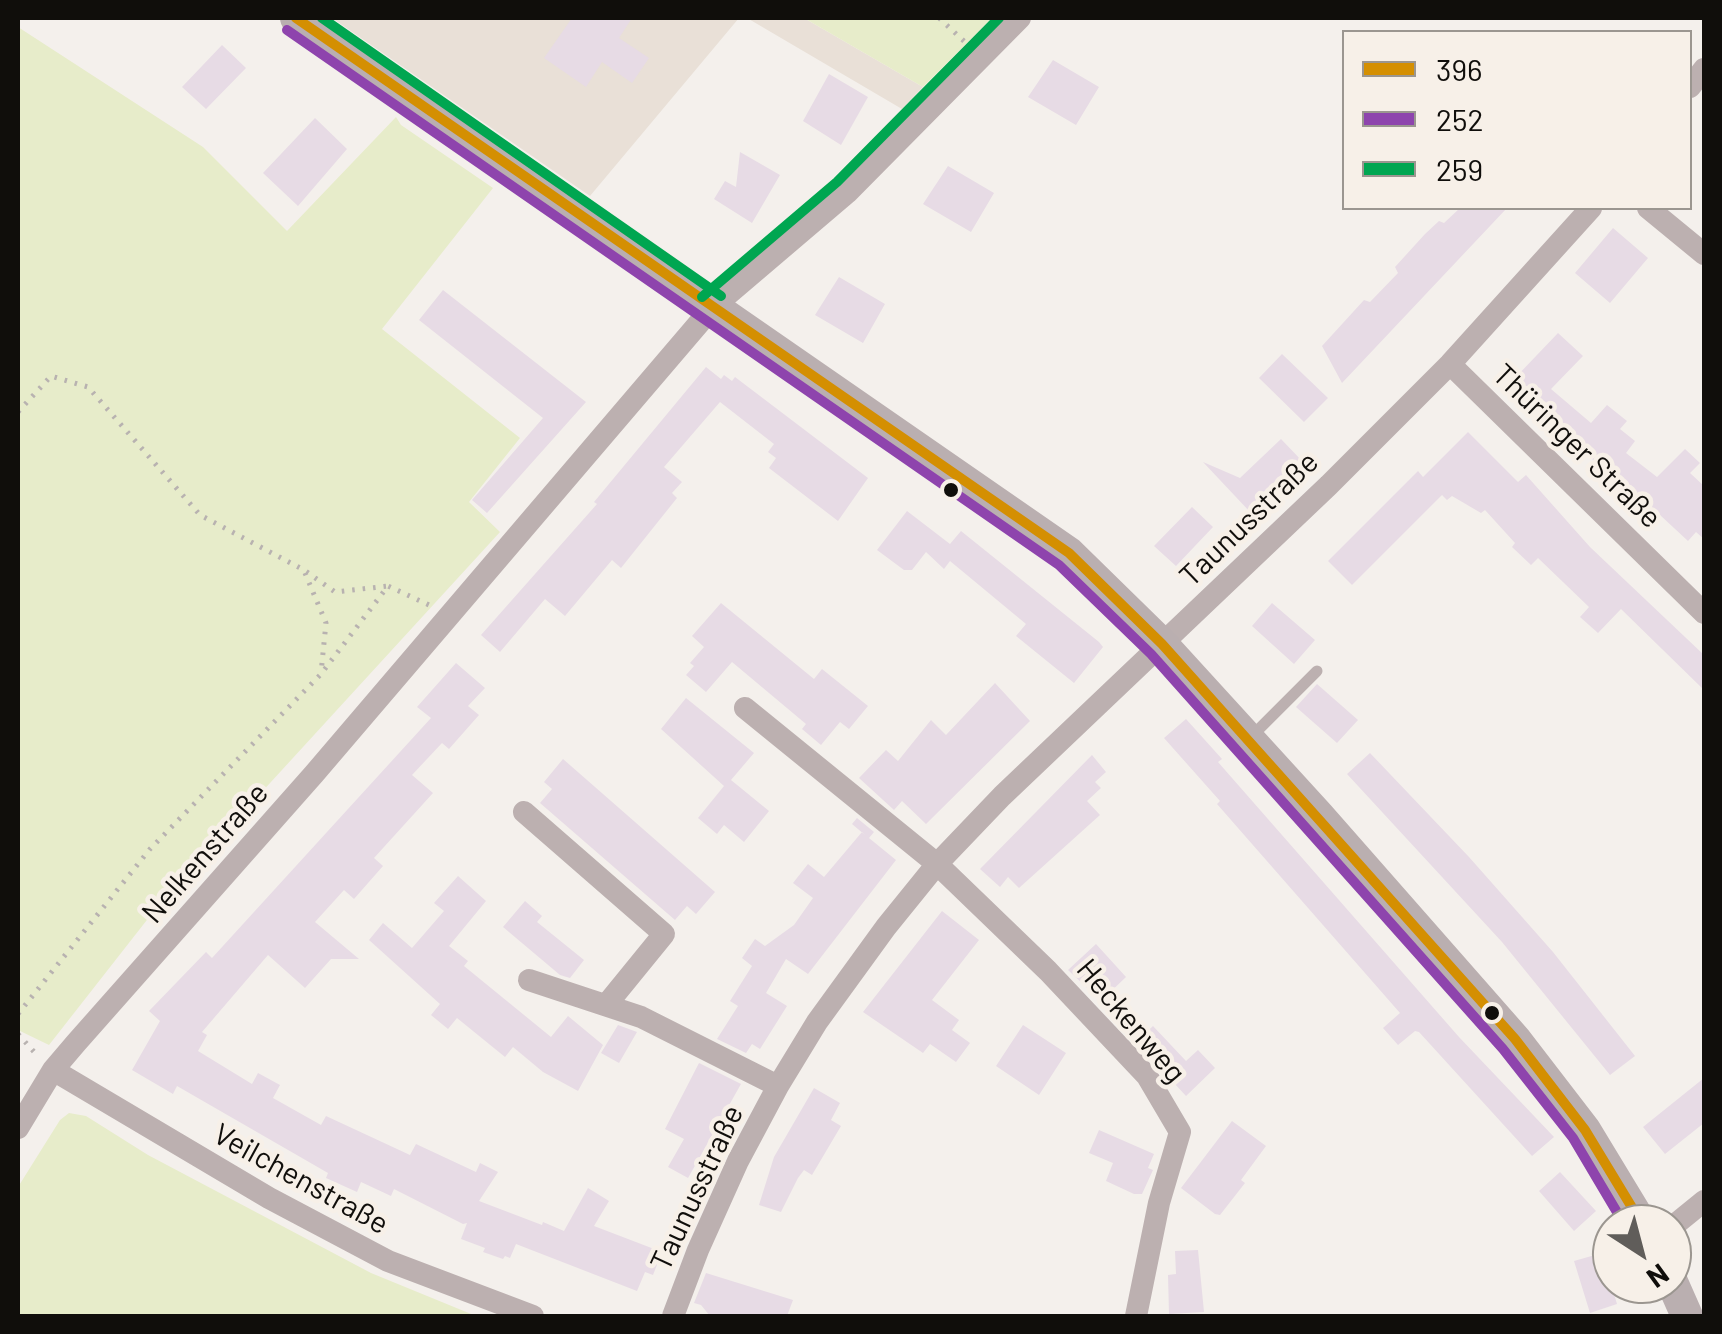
<!DOCTYPE html>
<meta charset="utf-8">
<style>
body{margin:0}
#map{position:relative;width:1722px;height:1334px;overflow:hidden;background:#f4f0ec;font-family:Barlow,sans-serif}
canvas{display:block}
.frame{position:absolute;inset:0;border:20px solid #100e0b;pointer-events:none}
.legend{position:absolute;left:1342px;top:30px;width:350px;height:180px;box-sizing:border-box;background:#f7f0e8;border:2px solid #9b9690;margin:0;padding:12px 18px;list-style:none;font-size:30px;color:#100e0b}
.legend li{display:flex;align-items:center;gap:20px;height:50px}
.legend b{width:50px;border:2px solid #9b9690}
.north{position:absolute;left:1592px;top:1204px;width:100px;height:100px;box-sizing:border-box;background:#f7f0e8;border:2px solid #9b9690;border-radius:50%;rotate:144deg;font-size:28px;font-weight:700;line-height:40px;text-align:center;color:#100e0b}
.north::after{content:'';display:block;margin:auto;width:35px;height:45px;background:#605d5a;clip-path:polygon(50% 0,100% 100%,50% 72%,0 100%)}
</style>
<div id="map">
<canvas width="1722" height="1334"></canvas>
<div class="frame"></div>
<ul class="legend">
<li><b style="height:12px;background:#d48f02"></b>396</li>
<li><b style="height:12px;background:#8e44ad"></b>252</li>
<li><b style="height:12px;background:#00a651"></b>259</li>
</ul>
<div class="north">N</div>
</div>
<script>
const c = document.querySelector('canvas').getContext('2d');
c.lineJoin = 'round';
function paint(path, color) {
  c.fillStyle = color;
  c.fill(path, 'evenodd');
}
function shape(rows) {
  const path = new Path2D();
  for (const r of rows) {
    path.moveTo(r[0], r[1]);
    for (let i = 2; i < r.length; i += 2) path.lineTo(r[i], r[i + 1]);
  }
  return path;
}
function strokePath(path, color, width, dash) {
  c.strokeStyle = color;
  c.lineWidth = width;
  c.lineCap = dash ? 'butt' : 'round';
  c.setLineDash(dash || []);
  c.stroke(path);
}
function drawText(font, color, halo, rows, align = 'center') {
  c.font = font + ' Barlow,sans-serif';
  c.lineWidth = 9;
  c.setLineDash([]);
  c.textBaseline = 'middle';
  c.strokeStyle = halo;
  c.fillStyle = color;
  for (const [text, x, y, turn = 0] of rows) {
    c.save();
    c.translate(x, y);
    c.rotate((+turn || 0) * Math.PI / 180);
    c.textAlign = isNaN(turn) ? turn : align;
    if (halo) c.strokeText(text, 0, 0);
    c.fillText(text, 0, 0);
    c.restore();
  }
}
paint(shape([
 [332,18,739,18,590,196],
 [747,18,804,18,923,87,902,109]
]), '#e9e0d7');
paint(shape([
 [804,18,992,18,923,87],
 [18,27,203,147,287,231,396,117,401,125,493,188,382,329,520,438,469,502,500,532,161,902,49,1045,18,1030],
 [69,1113,86,1116,148,1155,371,1273,476,1316,18,1316,18,1187,60,1120]
]), '#e7ecca');
paint(shape([
 [572,18,632,18,619,38,649,58,632,83,602,62,586,87,544,58],
 [222,45,246,68,206,109,182,87],
 [1053,60,1099,87,1076,125,1028,97],
 [829,74,868,97,841,145,803,121],
 [315,118,347,149,298,206,263,173],
 [740,152,780,175,752,223,714,199,725,181,736,187],
 [948,166,994,193,971,232,923,204],
 [1460,208,1507,208,1342,383,1322,346,1364,300,1370,302,1398,273,1395,267,1425,234,1439,221,1444,223],
 [1613,228,1648,258,1610,303,1575,273],
 [839,277,885,304,863,343,815,315],
 [443,290,586,402,487,513,472,500,543,418,419,320],
 [1558,333,1583,356,1551,389,1591,423,1607,405,1627,421,1620,429,1635,441,1626,453,1657,477,1685,449,1700,463,1690,473,1704,486,1704,539,1696,532,1688,541,1618,476,1616,479,1555,428,1561,423,1515,378],
 [1282,354,1328,398,1304,422,1259,378],
 [706,367,721,379,724,375,732,381,735,377,868,478,838,521,769,468,776,458,768,452,774,444,720,402,664,467,682,482,672,493,677,498,621,568,612,560,565,616,545,599,500,652,481,635,597,504,594,502],
 [1468,432,1518,482,1526,475,1590,547,1704,655,1704,690,1621,609,1598,633,1580,617,1589,607,1538,558,1531,565,1512,547,1515,543,1485,510,1481,513,1452,496,1447,500,1442,495,1352,585,1328,561,1418,471,1423,477],
 [1281,439,1304,463,1251,513,1203,462,1240,478],
 [1192,507,1213,527,1176,566,1154,546],
 [907,511,950,544,961,531,1099,642,1103,647,1074,683,1016,636,1026,624,950,561,944,569,926,552,912,570,904,570,877,550],
 [721,603,814,679,822,669,868,706,849,729,840,722,821,745,802,729,806,724,732,662,706,692,686,675,694,666,690,663,704,647,692,636],
 [1272,603,1315,640,1294,664,1252,626],
 [456,663,485,688,468,706,479,715,449,749,442,743,412,775,433,793,374,858,383,866,354,899,344,890,315,922,359,959,331,959,305,988,268,955,202,1032,207,1035,198,1051,252,1084,258,1073,280,1085,273,1098,321,1125,326,1116,410,1155,416,1144,476,1172,480,1163,498,1172,479,1201,542,1225,543,1222,564,1231,588,1188,609,1201,594,1226,662,1252,653,1275,645,1272,637,1291,516,1244,510,1258,505,1256,503,1259,483,1252,485,1248,461,1239,467,1223,463,1224,394,1189,391,1196,361,1182,357,1192,326,1178,328,1173,177,1086,173,1094,132,1070,160,1021,149,1011,206,952,212,958,431,718,417,707],
 [995,683,1030,721,926,824,902,801,894,810,859,778,886,750,898,761,931,720,946,735],
 [1317,684,1358,720,1337,743,1296,707],
 [686,698,754,753,731,780,769,811,744,842,724,825,717,834,698,818,724,786,661,729],
 [1186,719,1222,759,1218,762,1459,1037,1554,1137,1532,1156,1419,1032,1415,1031,1398,1045,1383,1028,1400,1013,1217,804,1220,801,1164,738],
 [1370,753,1469,857,1553,952,1635,1056,1610,1075,1502,942,1347,774],
 [1092,755,1106,772,1095,782,1101,788,1087,801,1100,815,1019,888,1008,877,1000,887,980,869],
 [563,759,715,892,696,914,687,906,675,920,540,803,552,789,544,782],
 [857,818,874,832,869,838,896,860,808,974,786,959,766,993,787,1006,760,1049,752,1044,746,1053,717,1039,738,1006,730,1001,752,966,742,958,755,939,765,946,794,925,813,898,793,883,808,864,824,877,862,832,865,835,852,824],
 [458,876,486,901,449,946,468,961,464,966,551,1037,568,1016,603,1045,578,1091,543,1072,513,1047,505,1057,457,1018,448,1029,431,1015,440,1004,369,940,383,923,412,948,444,911,434,903],
 [525,901,542,916,537,922,584,960,570,978,560,975,503,927],
 [942,911,979,940,932,1000,959,1020,952,1030,970,1043,956,1062,930,1044,923,1053,863,1012],
 [1096,944,1126,977,1101,1001,1068,970],
 [618,1025,637,1032,619,1063,601,1053],
 [1023,1025,1066,1053,1039,1095,996,1066],
 [1153,1026,1186,1061,1198,1050,1215,1068,1186,1096,1136,1042],
 [699,1063,741,1084,688,1178,668,1167,684,1139,665,1129],
 [1704,1078,1704,1123,1665,1154,1643,1127],
 [814,1088,840,1103,831,1120,841,1126,812,1175,804,1170,798,1178,781,1212,759,1205,774,1157],
 [1232,1121,1266,1146,1241,1180,1245,1183,1220,1215,1215,1214,1181,1188],
 [1099,1130,1154,1154,1148,1168,1153,1170,1142,1194,1134,1194,1106,1181,1113,1163,1089,1153],
 [1560,1172,1596,1211,1574,1231,1539,1191],
 [1198,1250,1204,1312,1169,1314,1168,1275,1176,1274,1175,1251],
 [1602,1253,1617,1304,1590,1313,1574,1261],
 [706,1273,793,1300,787,1316,710,1316,701,1305,694,1303]
]), '#e7dbe5');
strokePath(shape([
 [939,18,966,43],
 [18,412,51,376,88,387,200,515,304,570,335,592,388,586],
 [305,573,326,623,321,673],
 [18,1014,150,849,321,674,388,586,429,605],
 [18,1034,36,1054]
]), '#b8b2b0', 5, [2.5, 8]);
strokePath(shape([
 [1252,736,1317,671]
]), '#bcb0b0', 11);
strokePath(shape([
 [1690,87,1704,69],
 [1648,208,1704,254],
 [1450,364,1704,613],
 [745,708,937,864,1048,971,1147,1076,1180,1132,1159,1203,1136,1316],
 [524,812,664,934,607,1004],
 [529,980,641,1017,778,1086],
 [53,1070,269,1198,388,1261,533,1316],
 [18,1128,53,1070,76,1043,314,774,712,308,847,193,1020,18],
 [1672,1227,1704,1201],
 [673,1316,698,1250,738,1161,778,1086,817,1022,886,927,937,864,1002,796,1329,485,1450,364,1591,208]
]), '#bcb0b0', 22);
strokePath(shape([
 [296,18,1069,553,1162,644,1319,816,1515,1039,1585,1130,1642,1224],
 [1672,1282,1687,1316]
]), '#baafb0', 32);
strokePath(shape([
 [296,18,1069,553,1162,644,1515,1039,1585,1130,1642,1224]
]), '#d48f02', 10);
strokePath(shape([
 [287,30,1059,565,1151,654,1503,1049,1573,1138,1624,1224]
]), '#8e44ad', 10);
strokePath(shape([
 [322,18,721,296],
 [702,297,837,182,999,18]
]), '#00a651', 10);
for (const [x, y, r, color] of [
 [951,490,9,"#100e0b"],
 [1492,1013,9,"#100e0b"]
]) {
  const dot = new Path2D();
  dot.arc(x, y, r, 0, 2 * Math.PI);
  c.fillStyle = color;
  c.fill(dot);
  strokePath(dot, '#f7f0e8', 4);
}
drawText('30px', '#100e0b', '#f7f0e8', [
 ["Thüringer Straße",1577,446,44],
 ["Taunusstraße",1249,519,-44],
 ["Nelkenstraße",205,853,-49],
 ["Heckenweg",1131,1021,50],
 ["Veilchenstraße",301,1179,29],
 ["Taunusstraße",697,1188,-65]
]);
</script>
